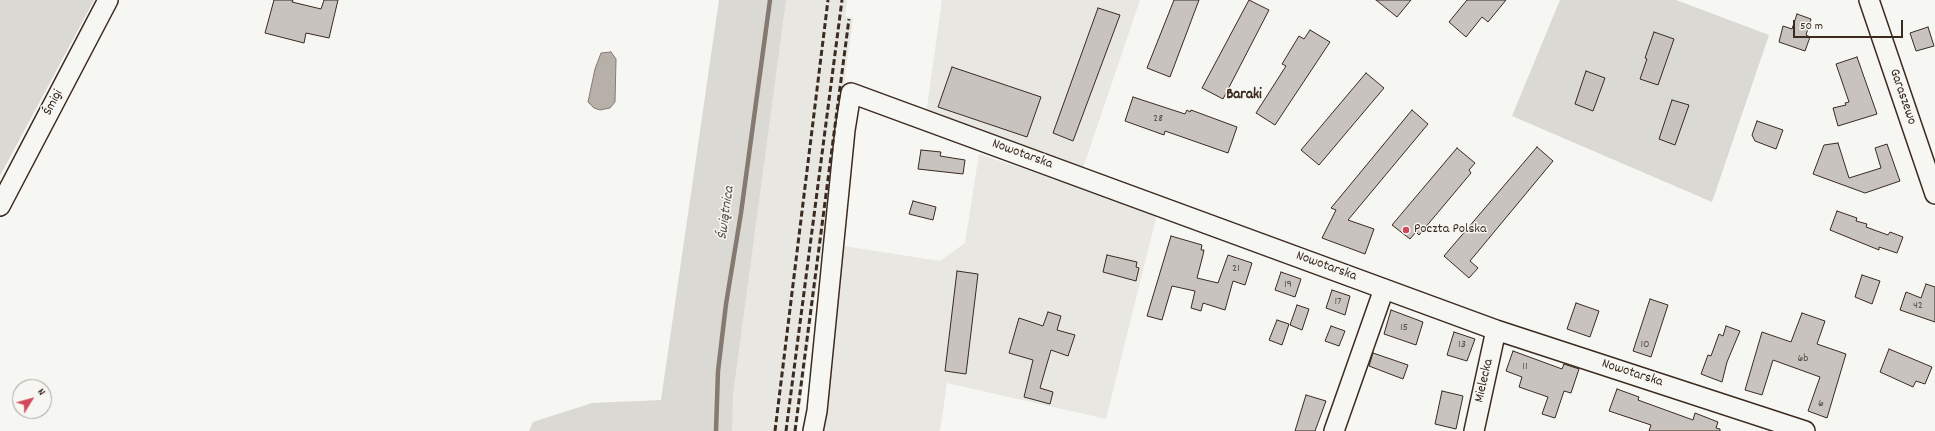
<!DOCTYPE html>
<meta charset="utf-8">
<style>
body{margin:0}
#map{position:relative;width:1935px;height:431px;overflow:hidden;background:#f6f6f2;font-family:Dekko,sans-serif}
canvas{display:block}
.north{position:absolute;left:12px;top:379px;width:40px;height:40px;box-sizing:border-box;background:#f6f6f2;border:1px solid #aba49d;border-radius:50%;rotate:53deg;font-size:11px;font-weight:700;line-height:16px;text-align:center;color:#3b2a1e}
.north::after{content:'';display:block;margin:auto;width:14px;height:18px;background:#d1495b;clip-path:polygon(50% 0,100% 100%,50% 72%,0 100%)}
.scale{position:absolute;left:1793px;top:20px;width:110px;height:18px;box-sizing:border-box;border:2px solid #3b2a1e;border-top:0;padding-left:5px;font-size:12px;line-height:14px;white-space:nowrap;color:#3b2a1e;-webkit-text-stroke:3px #f6f6f2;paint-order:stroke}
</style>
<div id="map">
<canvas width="1935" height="431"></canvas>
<div class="north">N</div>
<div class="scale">50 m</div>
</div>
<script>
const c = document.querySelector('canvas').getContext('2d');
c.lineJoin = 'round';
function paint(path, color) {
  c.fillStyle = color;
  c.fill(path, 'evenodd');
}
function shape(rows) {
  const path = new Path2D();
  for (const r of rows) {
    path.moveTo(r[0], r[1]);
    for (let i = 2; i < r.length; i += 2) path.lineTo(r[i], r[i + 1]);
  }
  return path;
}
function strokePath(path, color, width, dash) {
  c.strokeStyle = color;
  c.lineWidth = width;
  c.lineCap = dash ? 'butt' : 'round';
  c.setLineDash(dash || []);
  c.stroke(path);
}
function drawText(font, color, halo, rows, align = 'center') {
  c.font = font + ' Dekko,sans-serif';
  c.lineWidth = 3;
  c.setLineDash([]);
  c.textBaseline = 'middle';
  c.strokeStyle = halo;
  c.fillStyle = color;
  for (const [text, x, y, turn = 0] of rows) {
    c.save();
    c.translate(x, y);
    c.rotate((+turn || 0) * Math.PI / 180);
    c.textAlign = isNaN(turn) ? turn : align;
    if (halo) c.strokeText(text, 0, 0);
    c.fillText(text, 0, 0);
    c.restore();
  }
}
paint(shape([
 [783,0,847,0,845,16,853,18,797,431,729,431,730,403],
 [942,0,1140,0,1082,171,926,115],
 [979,154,1157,214,1106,419,947,383,940,431,820,431,837,245,940,261,965,243]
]), '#e8e7e2');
paint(shape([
 [0,0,94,0,0,176],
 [719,0,786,0,733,394,732,431,529,431,533,422,592,403,661,400],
 [1560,0,1676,0,1769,35,1712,202,1512,116]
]), '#dad9d3');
const water = shape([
 [611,52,616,59,615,102,610,108,600,110,594,108,588,102,595,69,601,53,611,52]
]);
paint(water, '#b6b0a9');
strokePath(water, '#857a71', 1);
strokePath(shape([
 [716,431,718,371,726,304,741,213,770,0]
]), '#857a71', 4.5);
const building = shape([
 [274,0,293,0,292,2,321,9,324,0,338,0,329,38,306,33,304,43,265,33,274,0],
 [1174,0,1199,0,1170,77,1147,68,1174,0],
 [1249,0,1269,10,1223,99,1202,88,1249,0],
 [1376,0,1411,0,1397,17,1376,0],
 [1467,0,1506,0,1488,22,1482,17,1466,37,1449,22,1467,0],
 [1098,8,1120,15,1073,141,1053,133,1098,8],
 [1797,14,1811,19,1806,35,1810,37,1805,51,1779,42,1783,26,1792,29,1797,14],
 [1928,27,1934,46,1916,51,1910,33,1928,27],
 [1310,30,1330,42,1275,125,1256,113,1286,66,1282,64,1299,36,1304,39,1310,30],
 [1654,32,1674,39,1658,85,1640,79,1647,59,1645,58,1654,32],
 [1857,57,1877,114,1838,126,1833,108,1846,105,1845,103,1849,102,1836,64,1857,57],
 [952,67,1041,97,1027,137,938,107,952,67],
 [1586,71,1605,78,1593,111,1575,104,1586,71],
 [1366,73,1384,88,1319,165,1301,150,1366,73],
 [1133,97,1185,114,1187,110,1190,112,1191,110,1237,127,1228,153,1165,131,1164,135,1125,121,1133,97],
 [1672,100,1689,105,1675,145,1659,139,1672,100],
 [1412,110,1428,124,1348,220,1374,229,1365,254,1322,238,1336,210,1331,208,1412,110],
 [1757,121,1783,130,1776,149,1755,141,1752,135,1757,121],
 [1838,143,1849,178,1881,168,1875,148,1887,144,1900,181,1865,193,1813,174,1824,145,1838,143],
 [1537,147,1553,161,1470,261,1478,268,1469,278,1444,256,1537,147],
 [1457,148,1475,163,1469,170,1471,173,1419,235,1416,232,1410,239,1392,225,1457,148],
 [921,150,941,152,940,156,965,160,963,174,918,169,921,150],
 [913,201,936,207,933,220,909,214,913,201],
 [1837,211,1857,218,1856,221,1867,224,1866,227,1888,235,1890,232,1903,237,1897,253,1879,247,1879,250,1830,230,1837,211],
 [1171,236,1202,245,1201,250,1204,250,1203,255,1197,278,1218,283,1228,255,1252,263,1245,285,1233,281,1225,310,1203,303,1201,311,1191,308,1195,291,1172,286,1162,320,1147,316,1171,236],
 [1107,255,1137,262,1136,267,1139,268,1136,281,1103,272,1107,255],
 [957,271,978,274,966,374,945,371,957,271],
 [1281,272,1301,279,1295,297,1275,290,1281,272],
 [1862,275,1880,281,1872,304,1855,297,1862,275],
 [1926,284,1935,287,1935,322,1900,310,1906,292,1921,298,1926,284],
 [1332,290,1350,296,1345,315,1326,308,1332,290],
 [1650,299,1668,305,1651,357,1633,351,1650,299],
 [1576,303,1599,311,1590,337,1567,329,1576,303],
 [1297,305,1309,309,1302,330,1290,325,1297,305],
 [1391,310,1423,322,1416,345,1384,334,1391,310],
 [1048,312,1061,316,1057,330,1075,335,1068,356,1051,350,1040,388,1053,392,1050,404,1024,397,1033,360,1009,353,1019,318,1043,326,1048,312],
 [1802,313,1825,321,1817,344,1846,354,1827,418,1808,411,1820,377,1773,360,1762,395,1745,390,1762,332,1791,342,1802,313],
 [1277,320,1289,324,1282,345,1269,340,1277,320],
 [1331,326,1345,331,1339,346,1325,341,1331,326],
 [1726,326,1740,331,1727,362,1722,382,1701,374,1708,355,1711,356,1719,334,1723,336,1726,326],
 [1454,332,1475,339,1467,361,1447,355,1454,332],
 [1889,349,1932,367,1925,384,1916,381,1913,387,1880,372,1889,349],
 [1513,351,1562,369,1564,364,1579,369,1571,393,1564,391,1555,418,1542,414,1548,397,1519,387,1522,377,1506,371,1513,351],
 [1373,353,1408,365,1403,379,1369,366,1373,353],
 [1617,389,1639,397,1638,400,1693,420,1695,413,1718,422,1716,428,1720,429,1720,431,1649,431,1651,425,1609,411,1617,389],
 [1442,391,1463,396,1456,429,1435,424,1442,391],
 [1306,395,1326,401,1315,431,1295,431,1306,395]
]);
paint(building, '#c8c3be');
strokePath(building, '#3b2a1e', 1);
const minor = shape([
 [1869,0,1935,194],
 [0,206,108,0],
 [813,431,817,411,845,130,851,93,1496,330,1805,431],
 [1334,431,1384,289],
 [1474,431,1496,330]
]);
strokePath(minor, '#3b2a1e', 22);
strokePath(minor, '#f6f6f2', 19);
strokePath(shape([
 [775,431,828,0],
 [786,431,842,0],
 [795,431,849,19]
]), '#3b2a1e', 3, [6, 3]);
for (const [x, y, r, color] of [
 [1406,230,4,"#d1495b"]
]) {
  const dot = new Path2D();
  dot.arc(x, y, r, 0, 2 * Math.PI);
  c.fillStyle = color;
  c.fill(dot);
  strokePath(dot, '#f6f6f2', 1.5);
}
drawText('12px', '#5e5046', null, [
 ["28",1158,119],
 ["21",1236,269],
 ["19",1288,285],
 ["17",1338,302],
 ["42",1918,306],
 ["15",1404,328],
 ["13",1462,345],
 ["10",1645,345],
 ["6b",1803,359],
 ["11",1525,367],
 ["6",1821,404]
]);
drawText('14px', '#3b2a1e', '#f6f6f2', [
 ["Garaszewo",1902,97,71],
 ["Śmigi",54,103,-62],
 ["Nowotarska",1022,155,20],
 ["Nowotarska",1326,267,20],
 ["Nowotarska",1632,374,18],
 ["Mielecka",1485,381,-77]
]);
drawText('14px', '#3b2a1e', '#f6f6f2', [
 ["Poczta Polska",1414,230]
], 'left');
drawText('bold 15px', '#3b2a1e', '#f6f6f2', [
 ["Baraki",1244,96]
]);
drawText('italic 15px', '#605248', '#f6f6f2', [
 ["Świątnica",727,213,-82]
]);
</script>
